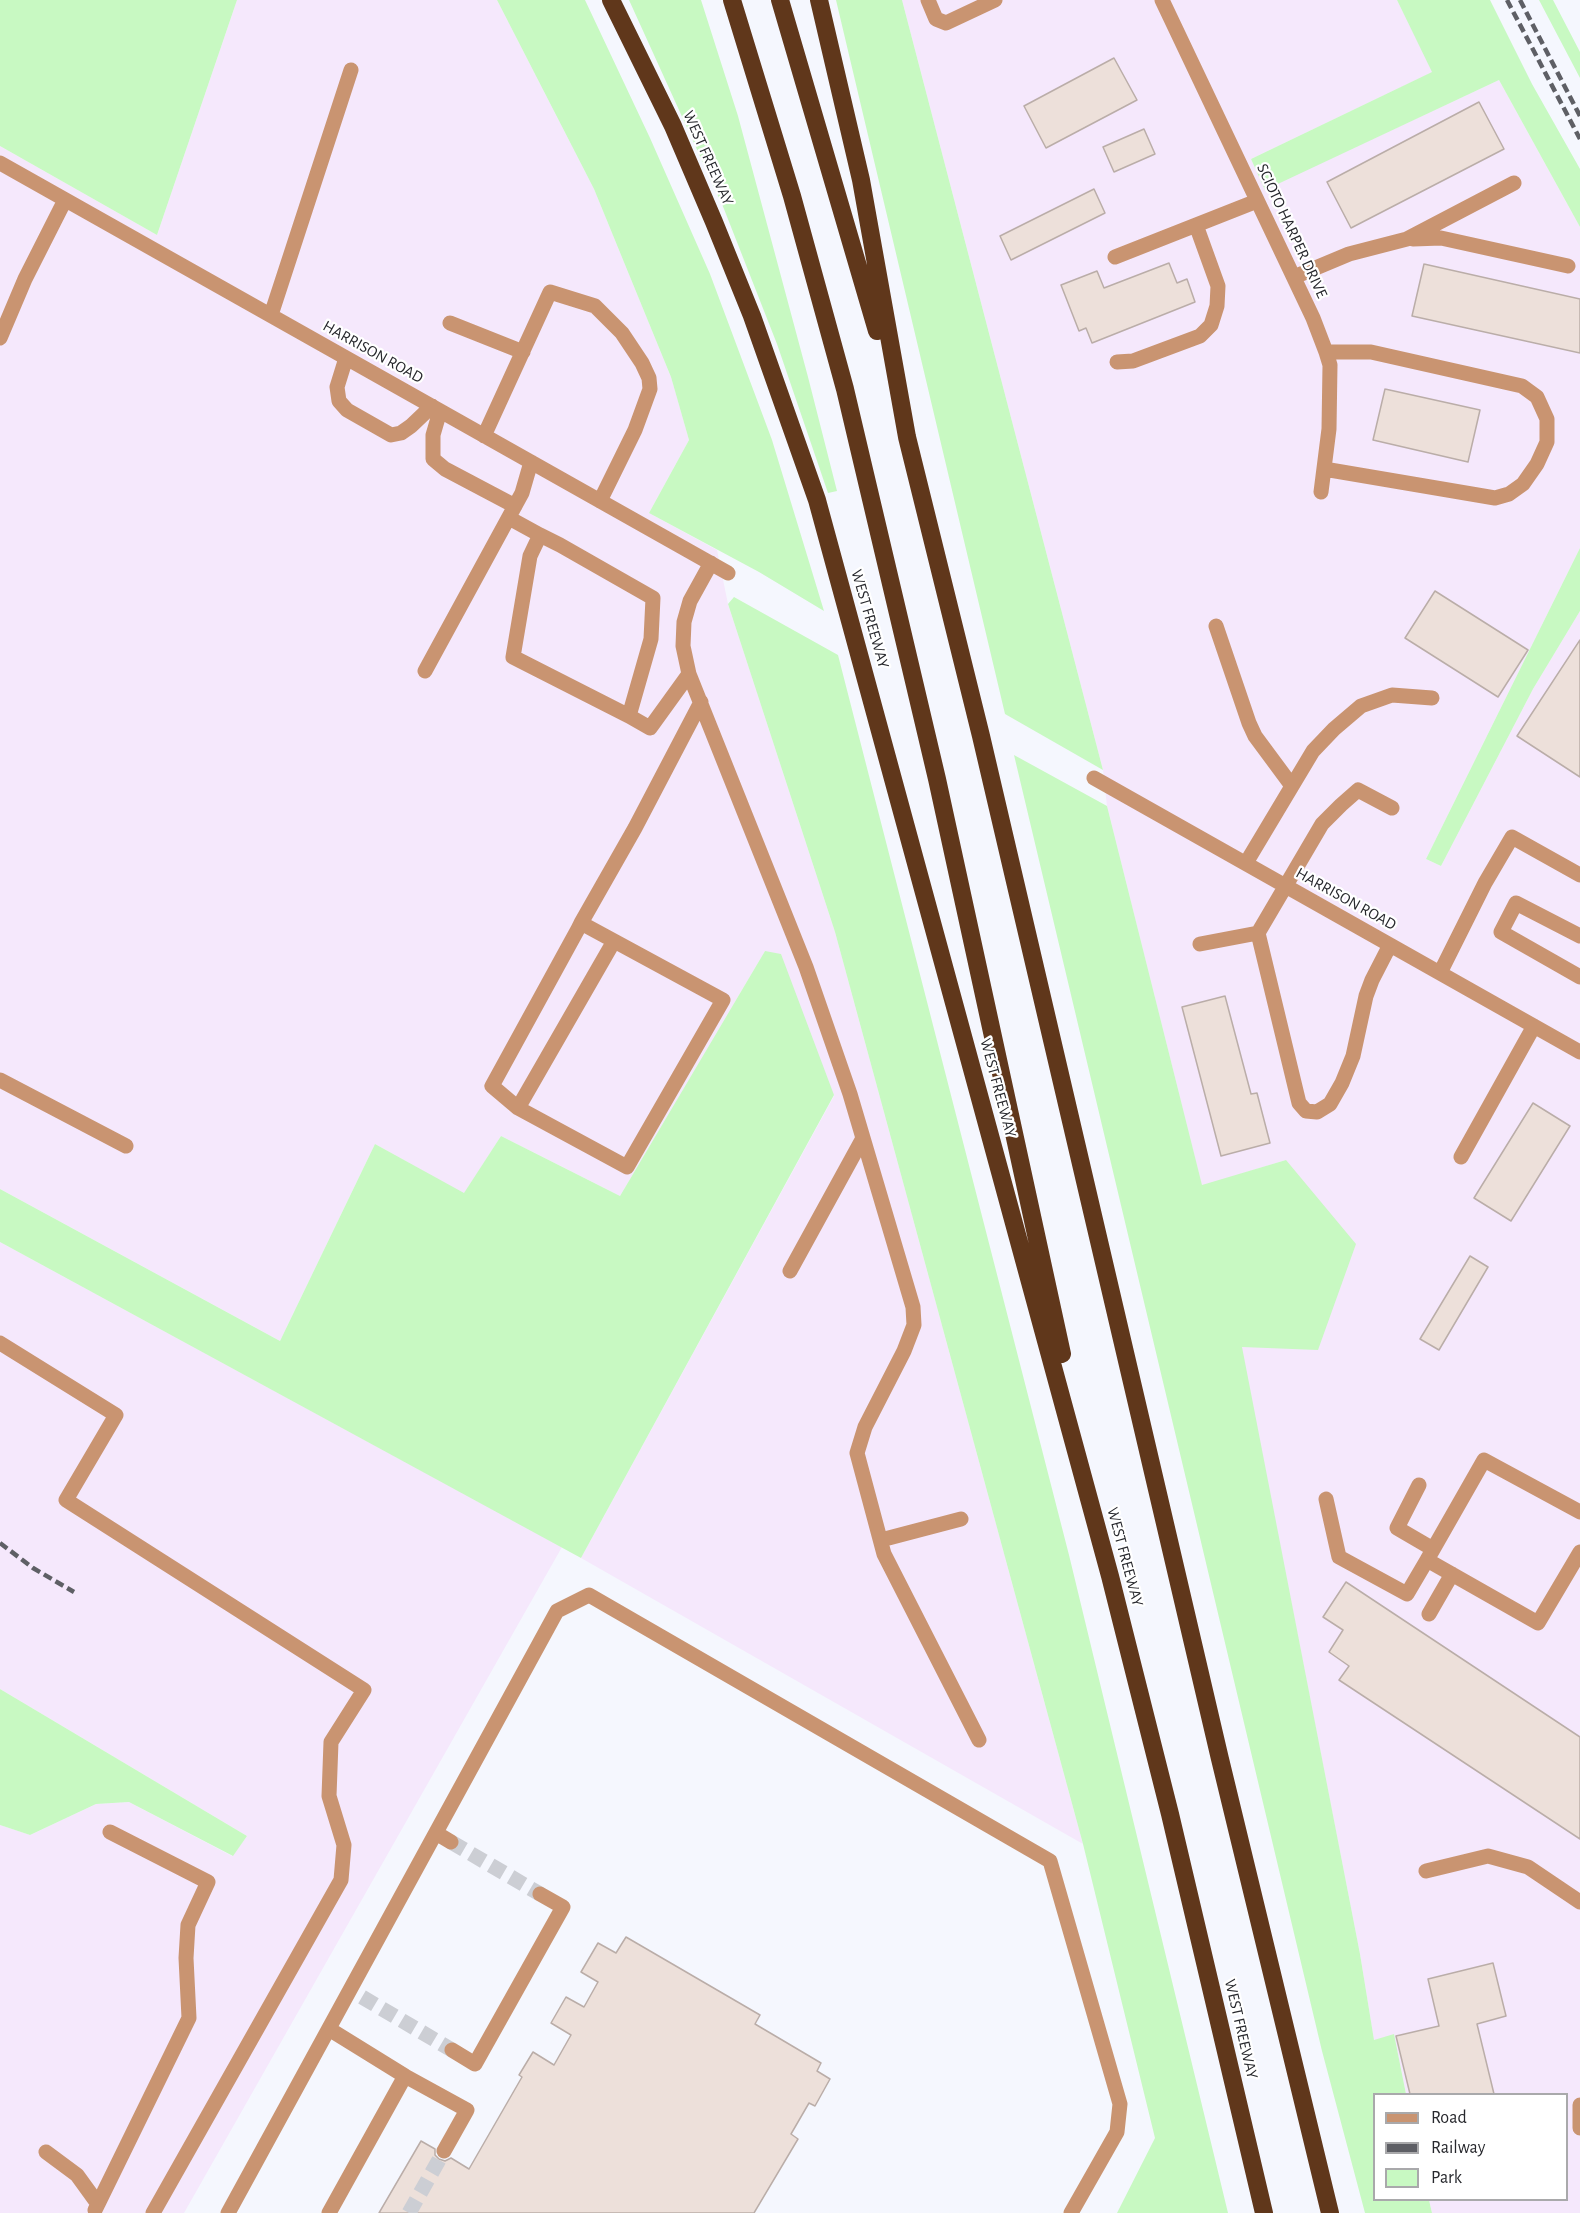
<!DOCTYPE html>
<style>
body{margin:0}
#map{position:relative;width:1580px;height:2213px;overflow:hidden;background:#f5f7fe;font-family:"Alegreya Sans",sans-serif}
canvas{display:block}
.legend{position:absolute;left:1373px;top:2093px;width:195px;height:108px;box-sizing:border-box;background:#fff;border:2px solid #a9a9ab;margin:0;padding:8px 10px;list-style:none;font-size:18px;color:#27282d}
.legend li{display:flex;align-items:center;gap:12px;height:30px}
.legend b{width:30px;border:2px solid #a9a9ab}
</style>
<div id="map">
<canvas width="1580" height="2213"></canvas>
<ul class="legend">
<li><b style="height:8px;background:#c99471"></b>Road</li>
<li><b style="height:8px;background:#5e5f65"></b>Railway</li>
<li><b style="height:16px;background:#c8f9c2"></b>Park</li>
</ul>
</div>
<script>
const c = document.querySelector('canvas').getContext('2d');
c.lineJoin = 'round';
function paint(path, color) {
  c.fillStyle = color;
  c.fill(path, 'evenodd');
}
function shape(rows) {
  const path = new Path2D();
  for (const r of rows) {
    path.moveTo(r[0], r[1]);
    for (let i = 2; i < r.length; i += 2) path.lineTo(r[i], r[i + 1]);
  }
  return path;
}
function strokePath(path, color, width, dash) {
  c.strokeStyle = color;
  c.lineWidth = width;
  c.lineCap = dash ? 'butt' : 'round';
  c.setLineDash(dash || []);
  c.stroke(path);
}
function drawText(font, color, halo, rows, align = 'center') {
  c.font = font + ' "Alegreya Sans",sans-serif';
  c.lineWidth = 4.5;
  c.setLineDash([]);
  c.textBaseline = 'middle';
  c.strokeStyle = halo;
  c.fillStyle = color;
  for (const [text, x, y, turn = 0] of rows) {
    c.save();
    c.translate(x, y);
    c.rotate((+turn || 0) * Math.PI / 180);
    c.textAlign = isNaN(turn) ? turn : align;
    if (halo) c.strokeText(text, 0, 0);
    c.fillText(text, 0, 0);
    c.restore();
  }
}
paint(shape([
 [237,0,497,0,594,189,671,377,689,440,649,513,717,550,728,604,835,932,1083,1844,581,1558,834,1096,765,951,620,1196,501,1136,464,1194,375,1144,280,1341,0,1189,0,146,157,235],
 [902,0,1397,0,1433,72,1251,159,1265,189,1499,80,1580,227,1580,548,1426,859,1441,866,1533,689,1580,611,1580,2213,1432,2213,1429,2200,1566,2200,1566,2094,1406,2094,1394,2035,1374,2041,1360,1954,1241,1346,1286,1160,1202,1186,1107,806,1103,770],
 [0,1242,562,1547,184,2213,0,2213,0,1825,30,1835,96,1804,129,1802,232,1856,247,1836,0,1689]
]), '#f5e8fc');
paint(shape([
 [0,0,237,0,157,235,0,146],
 [497,0,585,0,650,138,710,274,772,440,824,611,759,572,649,513,689,440,671,377,594,189],
 [629,0,701,0,738,116,808,377,837,491,828,493,777,344,724,209],
 [836,0,902,0,1103,770,1005,714],
 [1397,0,1490,0,1532,84,1580,169,1580,227,1499,80,1265,190,1251,159,1432,72],
 [1539,0,1553,0,1580,52,1580,78],
 [1580,548,1580,611,1533,689,1441,866,1426,859],
 [734,597,838,655,1069,1555,1228,2213,1117,2213,1155,2138,1083,1844,835,932,728,604],
 [1014,755,1107,806,1202,1185,1286,1160,1356,1244,1318,1350,1242,1347,1360,1954,1374,2040,1394,2034,1406,2094,1374,2094,1374,2200,1429,2200,1432,2213,1365,2213,1322,2051],
 [765,951,781,954,834,1095,581,1558,0,1242,0,1189,280,1341,375,1144,464,1193,501,1136,620,1196],
 [0,1689,247,1836,233,1856,129,1802,96,1804,30,1835,0,1825]
]), '#c8f9c2');
const building = shape([
 [1114,58,1137,100,1046,148,1024,106,1114,58],
 [1479,102,1504,149,1351,228,1327,182,1479,102],
 [1144,129,1155,154,1114,172,1103,147,1144,129],
 [1094,189,1105,213,1011,260,1000,236,1094,189],
 [1169,263,1177,283,1187,279,1195,302,1092,343,1086,328,1079,331,1061,285,1097,271,1104,288,1169,263],
 [1424,264,1580,299,1580,353,1412,316,1424,264],
 [1385,389,1480,410,1468,462,1373,440,1385,389],
 [1435,591,1528,650,1498,697,1405,638,1435,591],
 [1580,640,1580,777,1517,736,1580,640],
 [1225,996,1251,1094,1257,1093,1270,1143,1221,1156,1182,1007,1225,996],
 [1533,1103,1570,1126,1511,1221,1474,1198,1533,1103],
 [1470,1256,1488,1267,1439,1350,1420,1339,1470,1256],
 [1346,1582,1580,1737,1580,1839,1339,1680,1349,1666,1329,1652,1343,1630,1323,1617,1346,1582],
 [626,1937,760,2015,755,2024,821,2063,817,2071,830,2079,815,2106,809,2103,791,2134,798,2139,754,2213,379,2213,421,2141,435,2149,435,2155,439,2159,445,2161,451,2158,469,2169,522,2077,519,2075,533,2052,554,2065,571,2035,551,2023,566,1997,584,2007,598,1982,581,1972,598,1943,616,1953,626,1937],
 [1493,1963,1506,2016,1477,2024,1494,2094,1410,2094,1396,2036,1439,2026,1428,1979,1493,1963]
]);
paint(building, '#ede0da');
strokePath(building, '#baada8', 1.5);
strokePath(shape([
 [451,1842,540,1894],
 [362,1997,452,2050],
 [409,2213,444,2151]
]), '#ccced4', 15, [15, 8]);
strokePath(shape([
 [928,0,936,19,946,23,995,0],
 [1162,0,1313,318,1326,352,1330,365,1329,429,1321,492],
 [0,163,728,573],
 [1413,239,1441,238,1568,266],
 [1115,257,1257,201],
 [1294,277,1349,254,1407,239,1514,183],
 [271,315,351,70],
 [450,323,523,352],
 [0,338,25,279,65,200],
 [346,358,337,387,339,401,347,410,391,435,401,433,411,426,432,406],
 [1117,362,1133,361,1200,336,1211,325,1217,306,1218,286,1196,225],
 [440,411,433,435,433,459,445,469,515,506],
 [484,436,550,292,595,306,622,333,642,363,649,378,650,389,635,430,600,501],
 [1324,469,1495,498,1509,494,1523,484,1537,464,1547,442,1547,419,1537,397,1522,386,1371,352,1326,352],
 [509,518,540,535,560,545,653,598,651,639,629,716,513,657,530,556,540,535],
 [711,563,690,601,684,622,683,646,689,674,806,967,850,1094,913,1307,914,1325,904,1351,865,1427,857,1453,884,1554,979,1740],
 [1216,626,1249,723,1255,736,1292,786],
 [425,671,522,493,531,462],
 [629,716,650,728,689,674],
 [1094,778,1580,1052],
 [1246,863,1313,751,1334,729,1361,706,1392,695,1432,698],
 [581,923,723,1000,627,1167,518,1108,492,1086,578,929,581,923,635,828,701,702],
 [1580,936,1516,903,1501,932,1580,977],
 [1200,944,1258,933],
 [1390,945,1372,980,1366,996,1353,1056,1342,1083,1330,1104,1317,1112,1306,1111,1299,1103,1258,933,1322,824,1341,805,1358,790,1392,808],
 [1440,973,1485,883,1512,837,1580,875],
 [0,1080,126,1146],
 [518,1108,614,941],
 [1461,1157,1534,1026],
 [790,1271,863,1138],
 [0,1343,116,1415,66,1500,364,1690,331,1742,329,1796,344,1845,341,1880,153,2213],
 [1419,1485,1397,1528,1433,1549],
 [1326,1499,1339,1557,1407,1594,1427,1560,1538,1623,1580,1552],
 [881,1540,961,1519],
 [1427,1560,1484,1460,1580,1512],
 [1429,1614,1452,1574],
 [436,1833,451,1842],
 [1426,1871,1488,1856,1528,1867,1580,1902],
 [452,2050,475,2064,563,1907,540,1894],
 [405,2076,467,2110,444,2151],
 [1580,2105,1580,2128],
 [46,2152,77,2175,98,2204,95,2210],
 [98,2204,189,2018,186,1958,188,1925,208,1882,110,1832],
 [228,2213,557,1611,589,1595,1050,1861,1120,2104,1117,2132,1071,2213],
 [329,2213,405,2076,329,2029]
]), '#c99471', 15);
strokePath(shape([
 [611,0,673,126,714,222,752,316,817,500,1110,1576,1170,1814,1264,2213],
 [732,0,792,196,845,389,937,779,1062,1354],
 [780,0,877,331],
 [819,0,861,180,907,437,981,736,1220,1759,1330,2213]
]), '#60371b', 18);
strokePath(shape([
 [1507,0,1580,139],
 [1520,0,1580,116],
 [0,1543,33,1568,74,1592]
]), '#5e5f65', 4.5, [9, 4.5]);
drawText('16px', '#27282d', '#fff', [
 ["WEST FREEWAY",708,158,66],
 ["SCIOTO HARPER DRIVE",1292,231,65],
 ["HARRISON ROAD",373,352,29],
 ["WEST FREEWAY",870,619,74],
 ["HARRISON ROAD",1346,899,29],
 ["WEST FREEWAY",998,1088,75],
 ["WEST FREEWAY",1125,1557,75],
 ["WEST FREEWAY",1241,2029,77]
]);
</script>
